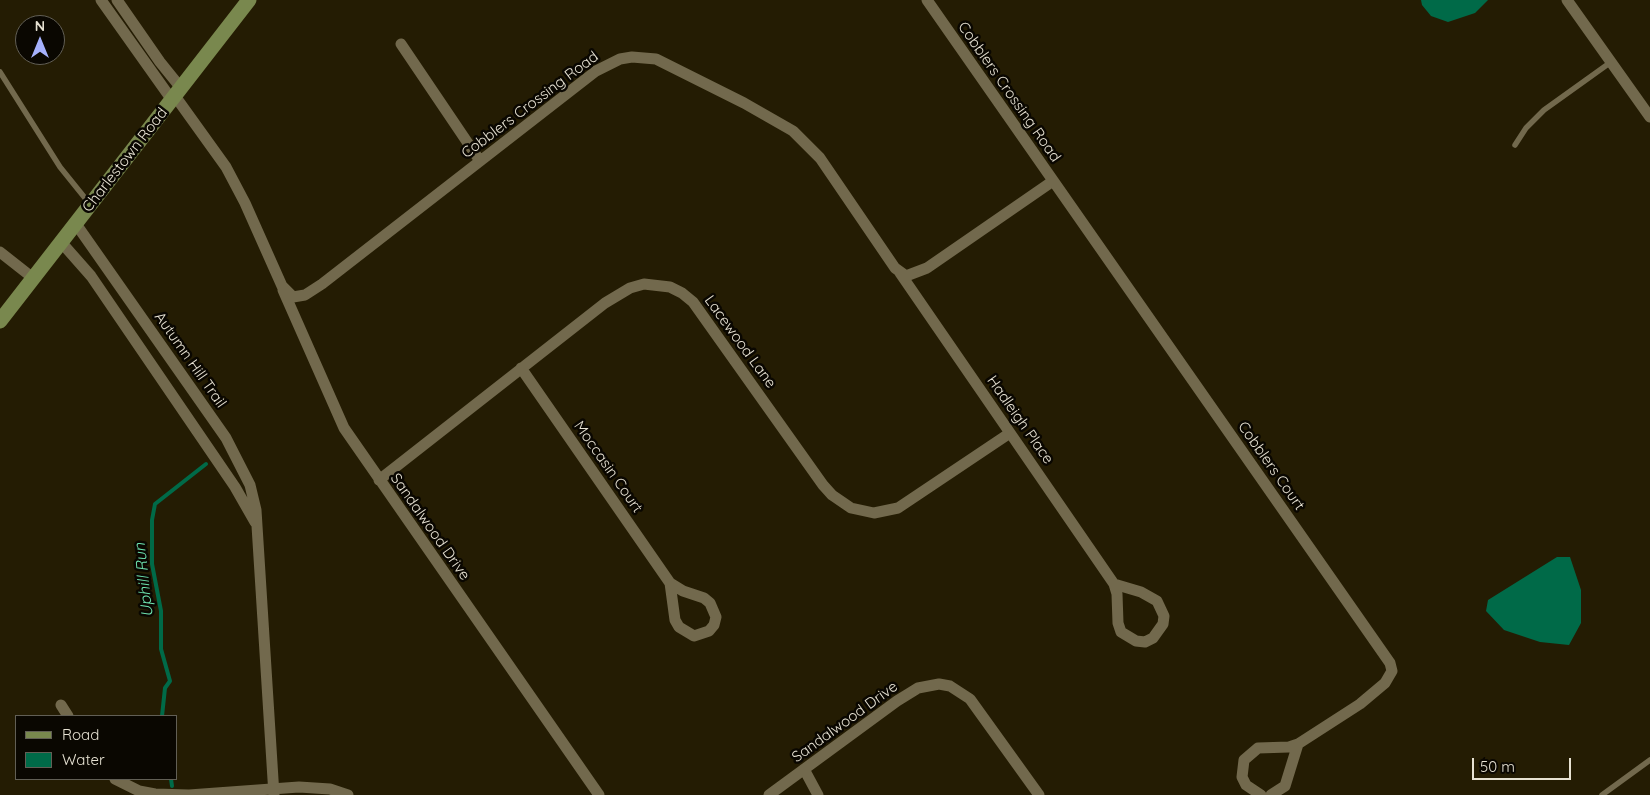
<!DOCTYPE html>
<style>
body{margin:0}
#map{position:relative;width:1650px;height:795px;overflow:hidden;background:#241c03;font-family:Quicksand,sans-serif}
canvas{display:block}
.legend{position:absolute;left:15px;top:715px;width:162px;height:65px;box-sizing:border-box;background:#0a0701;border:1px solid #625f55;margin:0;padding:6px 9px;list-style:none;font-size:15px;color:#e7e2d3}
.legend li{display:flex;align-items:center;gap:10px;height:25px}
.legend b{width:25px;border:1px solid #625f55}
.north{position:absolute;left:15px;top:15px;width:50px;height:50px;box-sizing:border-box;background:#0a0701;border:1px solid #625f55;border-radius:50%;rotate:0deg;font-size:14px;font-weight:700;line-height:20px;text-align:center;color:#e7e2d3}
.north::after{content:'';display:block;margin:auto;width:18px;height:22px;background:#a6b1fc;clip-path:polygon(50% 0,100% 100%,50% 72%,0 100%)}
.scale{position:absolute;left:1472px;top:758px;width:99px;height:22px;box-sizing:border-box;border:2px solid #e7e2d3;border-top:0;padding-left:6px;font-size:15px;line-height:18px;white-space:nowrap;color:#e7e2d3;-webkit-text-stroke:4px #0a0701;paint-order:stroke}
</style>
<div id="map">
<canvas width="1650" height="795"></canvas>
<ul class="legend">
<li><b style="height:6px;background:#79884e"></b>Road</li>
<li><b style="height:14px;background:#006a48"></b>Water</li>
</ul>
<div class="north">N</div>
<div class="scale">50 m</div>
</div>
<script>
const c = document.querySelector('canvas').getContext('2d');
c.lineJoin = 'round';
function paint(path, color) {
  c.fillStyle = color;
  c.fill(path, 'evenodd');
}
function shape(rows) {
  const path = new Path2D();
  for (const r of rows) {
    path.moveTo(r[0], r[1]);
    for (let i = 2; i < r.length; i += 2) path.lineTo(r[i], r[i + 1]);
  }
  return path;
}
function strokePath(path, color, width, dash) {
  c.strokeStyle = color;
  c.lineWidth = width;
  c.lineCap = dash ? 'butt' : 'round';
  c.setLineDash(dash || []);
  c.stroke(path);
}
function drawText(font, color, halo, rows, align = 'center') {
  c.font = font + ' Quicksand,sans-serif';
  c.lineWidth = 5;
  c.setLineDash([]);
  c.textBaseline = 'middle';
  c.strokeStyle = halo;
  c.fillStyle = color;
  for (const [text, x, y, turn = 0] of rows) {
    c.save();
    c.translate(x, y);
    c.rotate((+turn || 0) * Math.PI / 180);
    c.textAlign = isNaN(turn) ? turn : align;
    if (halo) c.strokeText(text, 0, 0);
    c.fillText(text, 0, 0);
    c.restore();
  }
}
paint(shape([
 [1421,0,1488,0,1475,13,1448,22,1431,16,1422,5],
 [1557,557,1570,557,1581,590,1581,623,1569,645,1540,642,1504,630,1486,611,1488,600]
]), '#006a48');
strokePath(shape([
 [162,716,165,688,170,681,161,649,161,611,152,564,152,520,155,504,206,464],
 [171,779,172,786]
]), '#006a48', 4);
strokePath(shape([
 [0,72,60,167,89,203],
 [1515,145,1526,128,1544,110,1611,62],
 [1602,795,1650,760]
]), '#72694d', 5.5);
strokePath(shape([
 [101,0,172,100],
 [117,0,160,62,181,88],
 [927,0,1390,663,1392,671,1385,683,1360,704,1298,744],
 [1567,0,1650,117],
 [401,44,480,161],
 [175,96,226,167,245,203,282,286,293,297,305,295,322,284,596,71,620,59,632,57,656,59,744,103,793,131,820,158,895,268,906,276,927,268,1053,181],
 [76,224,226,438,250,485,256,510,274,795],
 [61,242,91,276,235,487,255,522],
 [0,252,33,278],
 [900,273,1114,584],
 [283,290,344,428,599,795],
 [521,368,670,583],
 [379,480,605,303,630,288,644,284,670,287,682,293,693,302,823,485,832,495,851,508,874,513,898,508,1010,433],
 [670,583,683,591,704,598,710,603,716,617,714,625,709,631,694,636,679,627,675,620,670,583],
 [1114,584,1141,592,1157,601,1164,616,1163,624,1153,638,1145,642,1136,641,1121,632,1118,623,1117,594,1114,584],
 [61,705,68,716],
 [804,769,818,795],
 [115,779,139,791,155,794,189,795,299,787,330,789,348,795],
 [769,795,897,701,918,688,939,684,950,686,970,699,1039,795],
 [1261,795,1246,785,1242,777,1244,760,1258,748,1289,747,1298,744,1285,786,1271,795]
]), '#72694d', 11);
strokePath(shape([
 [0,321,249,0]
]), '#79884e', 15);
drawText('15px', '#e7e2d3', '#0a0701', [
 ["Cobblers Crossing Road",1009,92,55],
 ["Cobblers Crossing Road",530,105,-37],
 ["Charlestown Road",125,160,-52],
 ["Lacewood Lane",740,342,54],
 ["Autumn Hill Trail",190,360,55],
 ["Hadleigh Place",1020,420,55],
 ["Cobblers Court",1271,466,55],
 ["Moccasin Court",608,467,55],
 ["Sandalwood Drive",430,527,55],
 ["Sandalwood Drive",845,722,-36]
]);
drawText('italic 16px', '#6fe5b0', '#0a0701', [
 ["Uphill Run",144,580,-96]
]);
</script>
